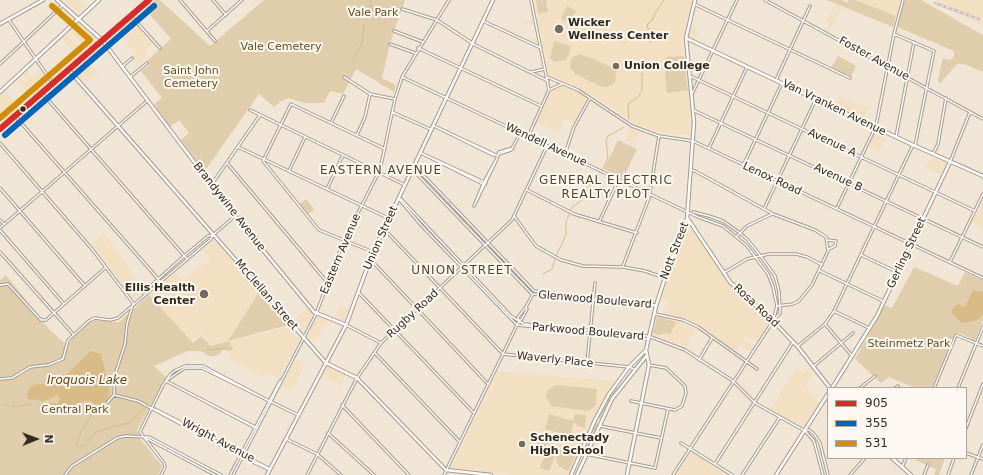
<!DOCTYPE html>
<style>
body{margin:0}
#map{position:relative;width:983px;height:475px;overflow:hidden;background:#f1e6d5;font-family:"DejaVu Sans",sans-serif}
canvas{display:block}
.legend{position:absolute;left:827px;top:387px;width:140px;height:72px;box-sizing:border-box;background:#fdf9f2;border:1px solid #aca69d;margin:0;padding:5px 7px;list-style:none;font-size:12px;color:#322a1d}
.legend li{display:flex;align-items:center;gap:8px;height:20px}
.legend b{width:20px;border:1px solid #aca69d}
.north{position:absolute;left:16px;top:419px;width:40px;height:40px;-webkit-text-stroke:3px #fdf9f2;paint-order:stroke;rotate:89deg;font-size:11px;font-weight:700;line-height:16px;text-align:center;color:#322a1d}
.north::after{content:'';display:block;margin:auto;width:14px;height:18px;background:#322a1d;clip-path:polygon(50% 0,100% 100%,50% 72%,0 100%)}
</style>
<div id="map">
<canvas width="983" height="475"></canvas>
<ul class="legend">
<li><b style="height:5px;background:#d72c2a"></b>905</li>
<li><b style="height:5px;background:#0065bd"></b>355</li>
<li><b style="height:5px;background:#d08d06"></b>531</li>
</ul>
<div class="north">N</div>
</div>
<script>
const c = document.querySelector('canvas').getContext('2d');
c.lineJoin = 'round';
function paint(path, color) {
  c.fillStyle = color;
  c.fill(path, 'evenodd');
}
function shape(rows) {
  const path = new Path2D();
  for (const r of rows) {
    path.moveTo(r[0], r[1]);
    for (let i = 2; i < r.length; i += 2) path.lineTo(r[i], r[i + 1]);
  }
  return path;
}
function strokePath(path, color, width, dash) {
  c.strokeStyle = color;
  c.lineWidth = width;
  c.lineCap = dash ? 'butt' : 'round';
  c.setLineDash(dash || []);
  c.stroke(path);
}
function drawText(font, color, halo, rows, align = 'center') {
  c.font = font + ' "DejaVu Sans",sans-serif';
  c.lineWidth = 4;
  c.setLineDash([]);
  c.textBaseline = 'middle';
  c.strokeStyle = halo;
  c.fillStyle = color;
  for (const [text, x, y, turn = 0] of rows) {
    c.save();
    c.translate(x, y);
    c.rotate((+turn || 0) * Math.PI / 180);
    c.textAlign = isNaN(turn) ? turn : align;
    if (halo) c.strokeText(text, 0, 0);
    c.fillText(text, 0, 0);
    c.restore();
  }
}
paint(shape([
 [69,0,80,0,86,7,79,13,66,3],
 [534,0,692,0,686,24,699,31,694,40,684,35,682,39,691,119,690,136,658,132,643,126,634,144,625,140,633,122,590,94,574,123,565,118,559,132,537,123,556,80,549,75,543,45,525,39,541,36,539,23,522,26,522,22,538,19],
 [856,0,901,0,896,16],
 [936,0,983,0,983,27,953,11,954,9],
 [835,3,842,7,829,32,826,31,830,23,825,21],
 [132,18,154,43,145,50,148,55,137,65,130,57,135,53,117,32],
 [78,23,80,24,95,38,93,39,95,42,87,49,69,31],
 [66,34,84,51,78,57,61,38],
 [86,60,98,75,93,79,91,78,85,83,74,71],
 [41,69,48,83,32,97,17,80,21,76,26,82,28,80,23,74,27,71,32,76],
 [6,91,20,107,4,121,0,115,0,97],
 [839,96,869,108,863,119,835,106],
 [875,130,886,135,879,152,868,146],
 [932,157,947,163,941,174,926,168],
 [983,199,983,228,972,222],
 [692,229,729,283,771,321,757,343,745,336,744,339,754,346,750,352,740,345,736,351,696,325,663,313,669,304,666,300,660,298,687,230],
 [104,233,144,289,133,300,92,244],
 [214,240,259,292,228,341,211,345,201,334,192,342,149,295,176,273,182,280,210,259,203,250],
 [340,305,349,309,344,321,335,317],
 [309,308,313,314,308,326,302,331,292,320],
 [318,315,329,320,315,341,307,337],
 [656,315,677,321,695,329,686,349,652,334],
 [284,328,288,328,299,339,279,379,267,373,263,377,230,359,229,357,233,349,229,341],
 [296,359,306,363,292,390,282,386],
 [327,365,346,375,340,386,321,376],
 [810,366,814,370,805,385,820,404,803,429,770,410,796,368,804,373],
 [498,371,614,381,592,419,569,475,518,475,451,468],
 [692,451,725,473,724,475,676,475]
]), '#f3e0c2');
paint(shape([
 [155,0,160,0,210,46,264,0,405,0,390,43,382,78,396,85,394,92,356,69,343,94,330,91,324,103,304,103,289,98,281,101,274,107,259,94,204,172,181,140,189,133,179,120,170,127,154,104,162,98,141,71,149,65,146,62,171,39,145,9],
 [536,0,546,0,548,12,538,14],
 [827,0,841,0,850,4,847,0,856,0,896,16,893,27],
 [905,0,921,0,983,35,983,72,964,64,957,64,940,84,938,80,943,58,951,60,954,56,954,51,897,27],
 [567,6,576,11,569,23,561,19],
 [554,41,570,46,570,53,565,60,555,62,550,59],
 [581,54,618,70,617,72,615,72,616,77,615,83,607,87,602,87,575,74,570,68,571,60,573,57],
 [684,56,688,90,667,93,664,60,667,57],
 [838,56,856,66,851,77,831,68],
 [618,140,637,149,623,178,604,169],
 [306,199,314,209,308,214,300,204],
 [914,267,958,286,965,272,983,280,983,321,975,340,959,333,954,334,932,388,915,388,889,377,881,383,855,359,885,305,892,308],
 [6,275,48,328,67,345,75,335,90,322,94,320,119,322,149,295,193,343,201,336,211,346,229,341,233,349,231,351,222,350,221,353,214,356,209,356,201,351,188,351,154,366,166,377,137,430,140,438,162,466,158,475,0,475,0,280],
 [259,292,288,325,228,341],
 [657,317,676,322,670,335,666,333,658,335,653,333],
 [556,385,597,389,596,404,594,407,588,411,551,406,546,397,547,391],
 [615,387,618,388,618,390,599,420,598,417],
 [549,414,573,421,575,414,585,415,586,417,585,428,577,426,574,422,570,436,545,429],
 [595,422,598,423,597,427,586,453,583,453],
 [541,435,550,439,543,454,534,449],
 [549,444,558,448,557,452,560,449,574,453,576,455,568,471,559,466,556,461,556,453,549,471,540,468],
 [916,458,945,458,939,475,934,475,936,469,915,460]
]), '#e0cdac');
paint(shape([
 [973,290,983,292,983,313,978,320,962,323,952,313,952,309,957,304,965,307],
 [90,351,101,354,110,392,107,400,102,404,96,405,90,401,85,401,63,410,46,412,45,404,58,403,60,399,58,395,56,394,55,397,43,401,28,399,27,394,30,387,37,384,46,384,61,380]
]), '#d9bb86');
strokePath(shape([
 [365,21,374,8,370,6,370,0],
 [650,43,654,31,647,28,648,23,652,21,655,13,664,0],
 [352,62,362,43,364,24],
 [629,119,628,110,629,103,638,97,642,91,642,73],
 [556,256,566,235,566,222,572,207,581,201,587,189,604,167,608,158,606,141,608,136,624,127],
 [543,274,552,269,555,259],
 [208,350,227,348],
 [3,404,9,406],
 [94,404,91,416,82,430,77,441,77,446,79,447,86,445,96,432,128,423,143,410],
 [12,407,31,404]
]), '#d9bb86', 1);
const street = shape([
 [180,0,215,41],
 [213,0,226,15],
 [765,0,983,119],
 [694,4,850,78],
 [402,9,437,20,475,45,548,81],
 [131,16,160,48],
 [9,20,53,84],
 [483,21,541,48],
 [207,31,242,0],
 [394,31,423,42],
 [894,34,934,51,915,146],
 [390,44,415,53],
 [418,48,541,106],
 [0,64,63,5],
 [123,66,132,58],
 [531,72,545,69],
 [690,76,975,211],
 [130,77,147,63],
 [344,77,370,94,395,99],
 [402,77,698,217,723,226,747,246,768,274,773,287,777,306,773,321],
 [547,77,578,90,632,126,659,136,693,141,983,278],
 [776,80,810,6],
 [549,90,562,84],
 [42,93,187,259],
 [692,94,737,0],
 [250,110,405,185],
 [693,110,983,247],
 [392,112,432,130],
 [392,112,432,130],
 [15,116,160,281],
 [331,123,344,96],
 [434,126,498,156],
 [434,126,493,155,496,155],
 [357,135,365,117,370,94],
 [528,137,549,90,531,0],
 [896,137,914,42],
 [0,143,92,249,133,303],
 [238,147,388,218],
 [709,148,747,67],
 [421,153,485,185],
 [421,153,486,183],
 [499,154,511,150,520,134],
 [565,154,574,127,590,98],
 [933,154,938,144,946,98],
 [950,162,970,112],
 [227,163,327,282],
 [744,164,782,83],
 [414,168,414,171,532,294,656,306],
 [414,168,416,168,426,178,534,291,656,305],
 [691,170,695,171,773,214,815,230,826,237,828,251,812,285,799,301,793,304,777,306],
 [289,171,305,137],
 [212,184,260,115],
 [0,188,85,286],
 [327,189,343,155],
 [527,190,574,214,637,233],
 [399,199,421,225,517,325,646,339,651,337,685,350,733,381,755,403,805,431,809,430,814,434,820,443,828,475],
 [399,199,401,199,511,316,519,321,524,324,647,336,649,337],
 [474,206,496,161,499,152,513,148],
 [474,206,484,182,496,160],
 [837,208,876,126,894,34,903,0],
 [764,209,816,99],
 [514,216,536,246,561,260,583,266,623,267,645,271,665,278],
 [0,220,4,224],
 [599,222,619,179],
 [0,228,147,101],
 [384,229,503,354,629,367,634,369],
 [0,230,64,304],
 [737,236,747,226,772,214],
 [827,240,836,241,835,246,829,249],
 [0,252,73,334],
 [373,252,319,230,263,161,291,104,385,149],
 [861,255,897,272],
 [371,260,488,384],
 [950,262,983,194],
 [623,266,649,198,659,136],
 [820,271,883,301],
 [725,272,747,259,769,254,796,254,807,257,822,265],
 [0,285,8,284,41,320,46,320,105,268],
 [359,293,474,413],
 [144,294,146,290,184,256,208,236,213,235],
 [834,311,869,328],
 [655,314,683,320,698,327,757,369],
 [519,321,518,317,526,307,533,294],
 [825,324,852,356],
 [346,325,381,343],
 [798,346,825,324,834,311,913,145],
 [375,353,459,441],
 [699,360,712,338],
 [587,363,595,283],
 [814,366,853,333],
 [0,379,12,378,30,367,48,365,63,359,68,340,89,321,95,318,110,320,118,318,211,239,213,235,235,216],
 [167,380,185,368,202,368,298,415],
 [166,381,257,428],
 [166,381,254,427],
 [860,388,875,376],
 [895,388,898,386],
 [934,388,956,335,983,346],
 [958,388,983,327],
 [114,395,138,401,242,457,270,470],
 [631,401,675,410,682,406,686,393,685,386,666,368,649,365],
 [106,404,114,395,115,375,125,344,127,324,133,304],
 [342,405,409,475],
 [155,409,270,469],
 [600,426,661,438],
 [966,428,983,384],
 [805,431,814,441,823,475],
 [328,433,374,475],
 [144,437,215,475],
 [286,439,317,454,341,475],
 [681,443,732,475],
 [581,453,655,468,668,409],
 [966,453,983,459],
 [715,464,793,342],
 [902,467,906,458],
 [65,475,72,466,117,438,125,436,149,437,221,475],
 [161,475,165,467,164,463,140,432,162,387,169,376,174,371,185,366,203,366,269,401],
 [230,475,280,381],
 [233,475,316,314,344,240,380,170,395,99,402,77,449,0],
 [307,475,357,378,381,343,512,220,547,146],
 [444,475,519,321,522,319,527,309,526,307],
 [673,475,773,321,780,313,780,309,779,291,775,276,760,255,747,239,740,233,723,221,709,216,693,212],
 [742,475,780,417],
 [850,475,865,458],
 [924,475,928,465],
 [948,475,954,458],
 [971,475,983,445]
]);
const secondary = shape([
 [57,0,102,40,235,216,314,312,346,325],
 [0,24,43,0],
 [686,38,913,145,983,176],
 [69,70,326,363,357,378,446,470,491,475],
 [0,92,99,0],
 [688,219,730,282,773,321,798,347,830,388],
 [832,388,877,316,950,162],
 [892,458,911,475],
 [267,475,346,325,373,252,493,0],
 [571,475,595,420,609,394,629,367,646,350],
 [577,475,612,399,647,355],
 [627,475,649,365,646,350,656,306,665,278,687,219,694,122,686,38,695,0],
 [776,475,828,394]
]);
const primary = shape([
 [0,129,149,0]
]);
strokePath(street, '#a39b8e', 3.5);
strokePath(secondary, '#a39b8e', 4.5);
strokePath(primary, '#a39b8e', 5);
strokePath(street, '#fdfbf9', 1.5);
strokePath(secondary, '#fdfbf9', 2.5);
strokePath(primary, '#fdfbf9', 3);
const rail = shape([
 [935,3,979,19]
]);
strokePath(rail, '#c3c1bc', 2.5);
strokePath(rail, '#fdf9f2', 1, [3]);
strokePath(shape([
 [0,129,149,0]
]), '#d72c2a', 6);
strokePath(shape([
 [5,135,154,6]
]), '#0065bd', 6);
strokePath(shape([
 [0,118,90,40,52,6]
]), '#d08d06', 6);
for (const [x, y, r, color] of [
 [559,29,5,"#756c5d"],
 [616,66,4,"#756c5d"],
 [23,109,3.5,"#322a1d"],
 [204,294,5,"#756c5d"],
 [522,444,4,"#756c5d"]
]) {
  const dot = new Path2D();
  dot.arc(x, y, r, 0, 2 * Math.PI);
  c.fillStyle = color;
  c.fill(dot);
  strokePath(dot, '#fdf9f2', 1.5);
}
drawText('11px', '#684e19', '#fdf9f2', [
 ["Vale Park",373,13],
 ["Vale Cemetery",281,47],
 ["Saint John",191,71],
 ["Cemetery",191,84],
 ["Steinmetz Park",909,344],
 ["Central Park",75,410]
]);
drawText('bold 11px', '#322a1d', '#fdf9f2', [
 ["Wicker",568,23],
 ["Wellness Center",568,36],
 ["Union College",624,66],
 ["Ellis Health",195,288,"right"],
 ["Center",195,301,"right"],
 ["Schenectady",530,438],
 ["High School",530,451]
], 'left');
drawText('11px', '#322a1d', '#fdf9f2', [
 ["Foster Avenue",874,59,29],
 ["Van Vranken Avenue",834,108,26],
 ["Avenue A",832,143,25],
 ["Wendell Avenue",546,145,25],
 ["Avenue B",838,178,25],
 ["Lenox Road",772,179,25],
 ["Brandywine Avenue",229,207,52],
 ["Union Street",381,238,-66],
 ["Nott Street",675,251,-69],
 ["Gerling Street",907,253,-65],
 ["Eastern Avenue",341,254,-67],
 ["McClellan Street",266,295,49],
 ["Glenwood Boulevard",595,300,5],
 ["Rosa Road",756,306,43],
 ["Rugby Road",413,314,-43],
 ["Parkwood Boulevard",588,332,5],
 ["Waverly Place",555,360,6],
 ["Wright Avenue",218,441,28]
]);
c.letterSpacing = '1px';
drawText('12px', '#554527', '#fdf9f2', [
 ["EASTERN AVENUE",381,171],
 ["GENERAL ELECTRIC",606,181],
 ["REALTY PLOT",606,195],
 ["UNION STREET",462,271]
]);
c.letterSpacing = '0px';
drawText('italic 12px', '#614710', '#fdf9f2', [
 ["Iroquois Lake",87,381]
]);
</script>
